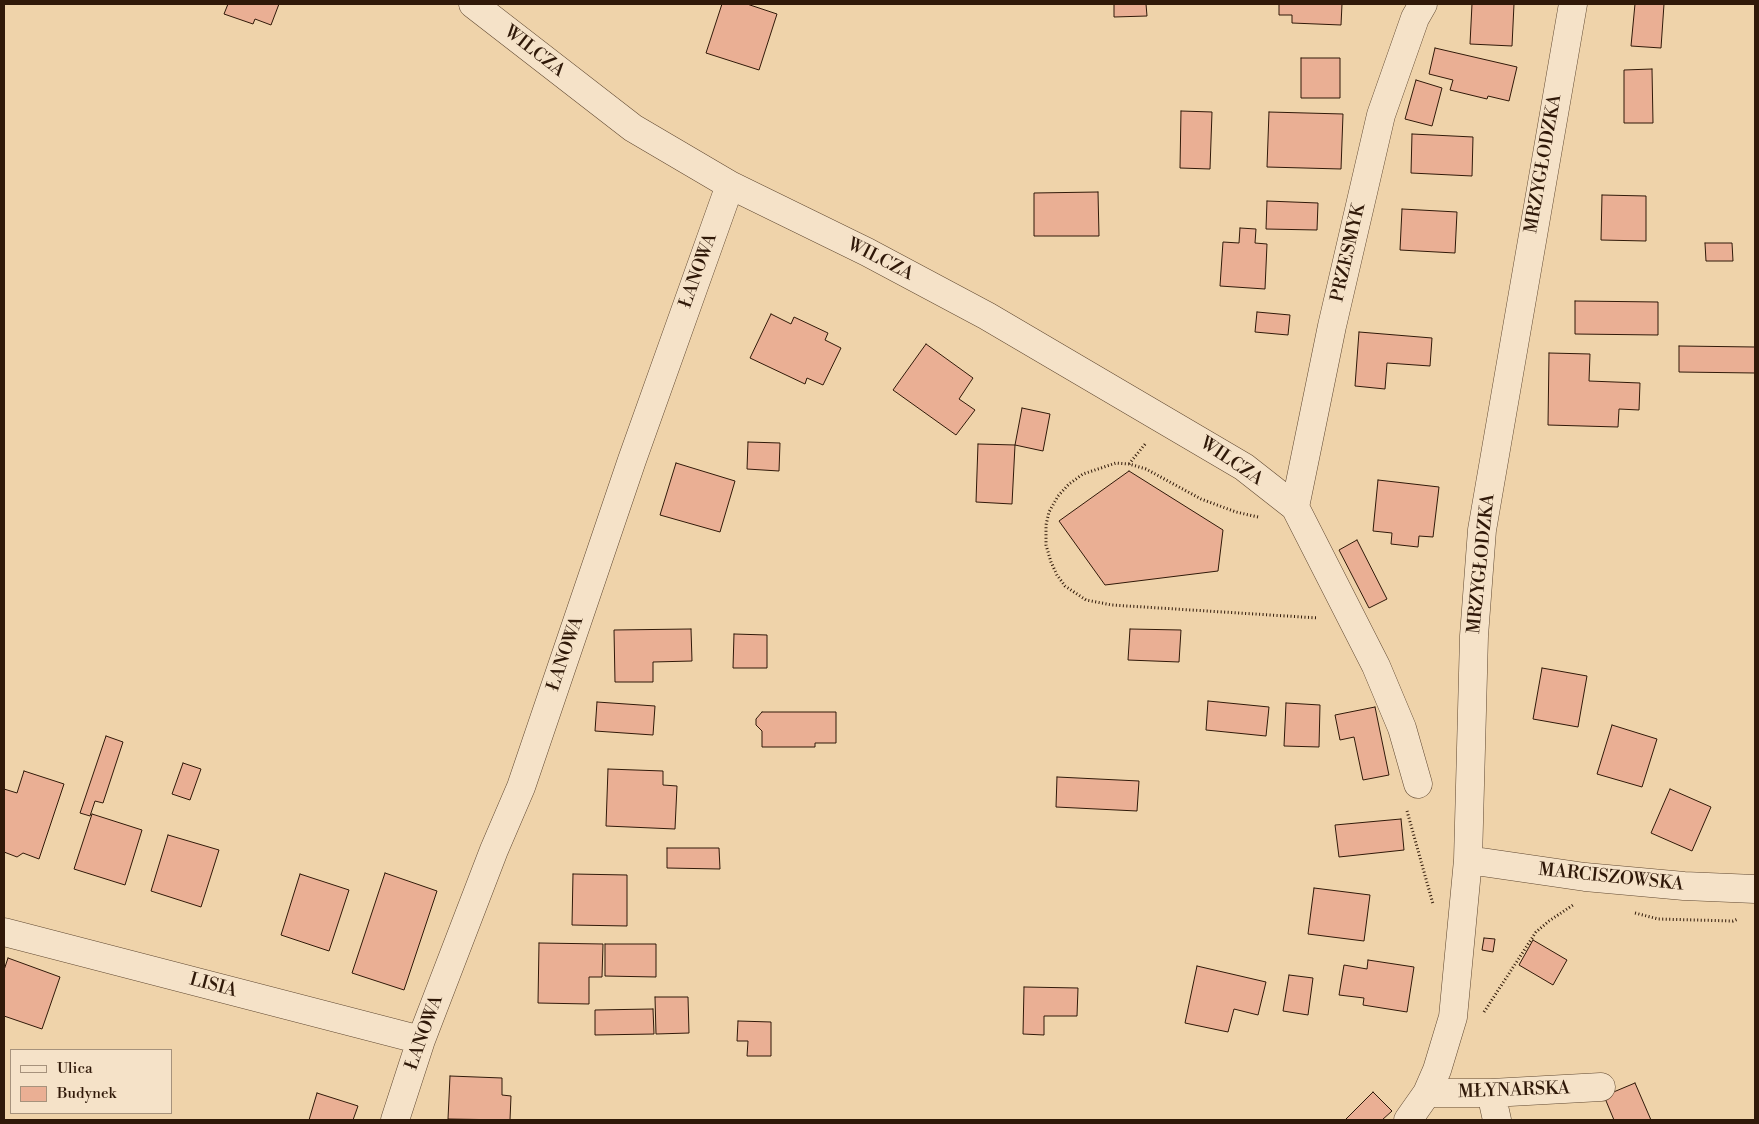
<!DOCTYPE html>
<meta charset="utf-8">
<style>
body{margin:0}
#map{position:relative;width:1759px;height:1124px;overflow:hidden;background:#efd3aa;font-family:"Libre Bodoni",serif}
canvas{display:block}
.frame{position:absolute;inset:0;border:5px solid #301909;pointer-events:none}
.legend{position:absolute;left:10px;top:1049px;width:162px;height:65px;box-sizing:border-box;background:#f5e2c8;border:1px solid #a6927c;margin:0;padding:6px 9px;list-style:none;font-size:15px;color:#301909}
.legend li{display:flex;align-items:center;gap:10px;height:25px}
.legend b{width:25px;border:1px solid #a6927c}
</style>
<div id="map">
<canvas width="1759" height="1124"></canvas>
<div class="frame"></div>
<ul class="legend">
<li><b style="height:6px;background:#f5e2c8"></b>Ulica</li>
<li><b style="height:14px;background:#eaaf94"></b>Budynek</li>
</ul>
</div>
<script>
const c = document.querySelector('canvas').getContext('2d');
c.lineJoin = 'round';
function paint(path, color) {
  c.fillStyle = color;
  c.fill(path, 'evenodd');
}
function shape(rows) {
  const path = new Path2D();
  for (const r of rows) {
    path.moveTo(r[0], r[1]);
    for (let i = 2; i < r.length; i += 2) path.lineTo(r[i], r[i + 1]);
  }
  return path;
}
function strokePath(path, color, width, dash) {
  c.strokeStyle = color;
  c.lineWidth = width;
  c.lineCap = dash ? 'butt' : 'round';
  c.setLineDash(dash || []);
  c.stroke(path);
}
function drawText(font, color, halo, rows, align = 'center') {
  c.font = font + ' "Libre Bodoni",serif';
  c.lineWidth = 5;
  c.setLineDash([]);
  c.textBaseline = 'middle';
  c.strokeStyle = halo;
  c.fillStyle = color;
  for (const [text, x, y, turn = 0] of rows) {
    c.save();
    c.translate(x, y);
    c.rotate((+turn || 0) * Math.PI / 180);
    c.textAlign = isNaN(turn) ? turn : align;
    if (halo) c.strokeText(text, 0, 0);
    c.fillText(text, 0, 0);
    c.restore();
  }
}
const building = shape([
 [228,4,279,4,271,25,255,19,253,24,224,14,228,4],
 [722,4,747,4,777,14,759,70,706,53,722,4],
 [1114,4,1146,4,1147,16,1114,17,1114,4],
 [1279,4,1342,4,1341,25,1292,23,1292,15,1279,15,1279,4],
 [1472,4,1514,4,1512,46,1470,44,1472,4],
 [1635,4,1664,4,1661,48,1631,46,1635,4],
 [1435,48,1517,67,1509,101,1488,96,1487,99,1450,90,1453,80,1429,74,1435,48],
 [1301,58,1340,58,1340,98,1301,98,1301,58],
 [1652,69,1653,123,1624,123,1624,70,1652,69],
 [1416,80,1442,88,1432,126,1405,119,1416,80],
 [1181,111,1212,112,1210,169,1180,168,1181,111],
 [1269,112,1343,114,1341,169,1267,167,1269,112],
 [1412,134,1473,137,1472,176,1411,173,1412,134],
 [1098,192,1099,236,1034,236,1034,193,1098,192],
 [1602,195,1646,196,1646,241,1601,240,1602,195],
 [1267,201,1318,203,1317,230,1266,229,1267,201],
 [1402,209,1457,212,1455,253,1400,250,1402,209],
 [1240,228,1256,229,1255,243,1267,244,1265,289,1220,286,1223,242,1239,243,1240,228],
 [1705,243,1732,243,1733,261,1706,261,1705,243],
 [1575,301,1658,302,1658,335,1575,334,1575,301],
 [1257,312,1290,315,1288,335,1255,332,1257,312],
 [771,314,791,324,794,317,828,333,825,340,841,348,823,385,807,378,805,384,750,358,771,314],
 [1359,332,1432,338,1430,366,1387,363,1385,389,1355,386,1359,332],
 [926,344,973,378,959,399,975,410,956,435,893,390,926,344],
 [1679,346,1755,347,1755,373,1679,372,1679,346],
 [1549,353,1590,354,1589,381,1640,383,1639,410,1619,409,1618,427,1548,425,1549,353],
 [1022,408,1050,414,1043,451,1015,445,1022,408],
 [748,442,780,443,779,471,747,469,748,442],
 [978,444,1015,445,1012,504,976,502,978,444],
 [676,463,735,481,720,532,660,515,676,463],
 [1129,471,1223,530,1218,571,1105,585,1059,521,1129,471],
 [1378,480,1439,487,1433,537,1419,536,1418,547,1391,544,1392,533,1373,531,1378,480],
 [1357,540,1387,599,1369,608,1339,550,1357,540],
 [691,629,692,661,653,662,653,682,615,682,614,630,691,629],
 [1130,629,1181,630,1179,662,1128,660,1130,629],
 [734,634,767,635,767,668,733,668,734,634],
 [1542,668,1587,676,1578,727,1533,719,1542,668],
 [1208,701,1269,707,1266,736,1206,730,1208,701],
 [597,702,655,706,653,735,595,731,597,702],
 [1286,703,1320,705,1319,747,1284,746,1286,703],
 [1375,707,1389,775,1363,780,1354,737,1340,740,1335,715,1375,707],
 [762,712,836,712,836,743,815,743,815,747,762,747,762,731,756,725,756,719,762,712],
 [1612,725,1657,739,1642,787,1597,774,1612,725],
 [106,736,123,742,103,803,95,801,90,816,80,813,106,736],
 [183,763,201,769,190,800,172,794,183,763],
 [608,769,663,771,663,785,677,786,675,829,606,826,608,769],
 [24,771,64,784,39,859,23,853,17,857,4,852,4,789,17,793,24,771],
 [1057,777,1139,781,1137,811,1056,807,1057,777],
 [1670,789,1711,807,1692,851,1651,833,1670,789],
 [92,814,142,830,125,885,74,869,92,814],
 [1401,819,1404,850,1339,857,1335,825,1401,819],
 [168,835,219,850,201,907,151,891,168,835],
 [667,848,719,848,720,869,667,868,667,848],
 [385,873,437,891,404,990,352,973,385,873],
 [300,874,349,890,329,951,281,935,300,874],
 [573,874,627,875,627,926,572,925,573,874],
 [1314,888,1370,895,1364,941,1308,934,1314,888],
 [1484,938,1495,939,1493,952,1482,950,1484,938],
 [1533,940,1567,960,1553,985,1519,965,1533,940],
 [539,943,603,944,602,977,589,977,589,1004,538,1003,539,943],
 [605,944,656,944,656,977,605,976,605,944],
 [8,958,60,977,42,1029,4,1016,4,970,8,958],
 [1368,960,1414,967,1407,1012,1363,1005,1364,998,1339,995,1344,965,1367,969,1368,960],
 [1197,966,1266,982,1258,1015,1234,1009,1228,1032,1185,1023,1197,966],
 [1289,975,1313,978,1308,1015,1283,1011,1289,975],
 [1024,987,1078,988,1077,1016,1044,1016,1044,1035,1023,1034,1024,987],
 [655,997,688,997,689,1033,656,1034,655,997],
 [653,1009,654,1034,595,1035,595,1010,653,1009],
 [738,1021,771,1022,771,1056,747,1056,748,1041,737,1041,738,1021],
 [450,1076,502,1078,502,1095,511,1096,510,1120,448,1119,450,1076],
 [1635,1083,1651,1120,1614,1120,1604,1096,1635,1083],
 [1373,1092,1392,1111,1382,1120,1345,1120,1373,1092],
 [317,1093,358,1106,353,1120,309,1120,317,1093]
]);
paint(building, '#eaaf94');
strokePath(building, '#301909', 1);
const minor = shape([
 [473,4,633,128,730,185,867,252,987,316,1244,467,1295,507,1376,666,1402,728,1418,784],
 [1295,507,1332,326,1381,115,1415,18,1423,4],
 [1468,860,1585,877,1684,886,1755,889],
 [4,932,421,1040],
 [1427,1093,1491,1093,1601,1087],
 [1491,1093,1497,1120],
 [395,1120,421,1040,494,850,521,787,632,460,730,185],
 [1408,1120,1427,1093,1437,1070,1453,1017,1468,860,1474,636,1482,530,1573,4]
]);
strokePath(minor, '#604831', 29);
strokePath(shape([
 [1129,464,1146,443],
 [1258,517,1236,512,1201,499,1146,469,1129,464,1116,463,1083,474,1069,484,1058,496,1049,512,1046,525,1046,545,1051,562,1057,575,1065,586,1086,600,1112,605,1318,618],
 [1407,811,1433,904],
 [1635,913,1658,919,1733,921,1738,919],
 [1484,1012,1536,932,1549,921,1573,905]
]), '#301909', 3, [1, 2.5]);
strokePath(minor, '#f5e2c8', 28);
drawText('18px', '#301909', '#f5e2c8', [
 ["WILCZA",534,52,38],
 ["MRZYGŁODZKA",1544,164,-80],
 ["PRZESMYK",1349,253,-77],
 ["WILCZA",880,260,27],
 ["ŁANOWA",699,271,-70],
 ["WILCZA",1231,462,34],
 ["MRZYGŁODZKA",1482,564,-84],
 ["ŁANOWA",566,654,-71],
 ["MARCISZOWSKA",1611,878,6],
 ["LISIA",213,986,15],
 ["ŁANOWA",425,1033,-70],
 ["MŁYNARSKA",1514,1091,-2]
]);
</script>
